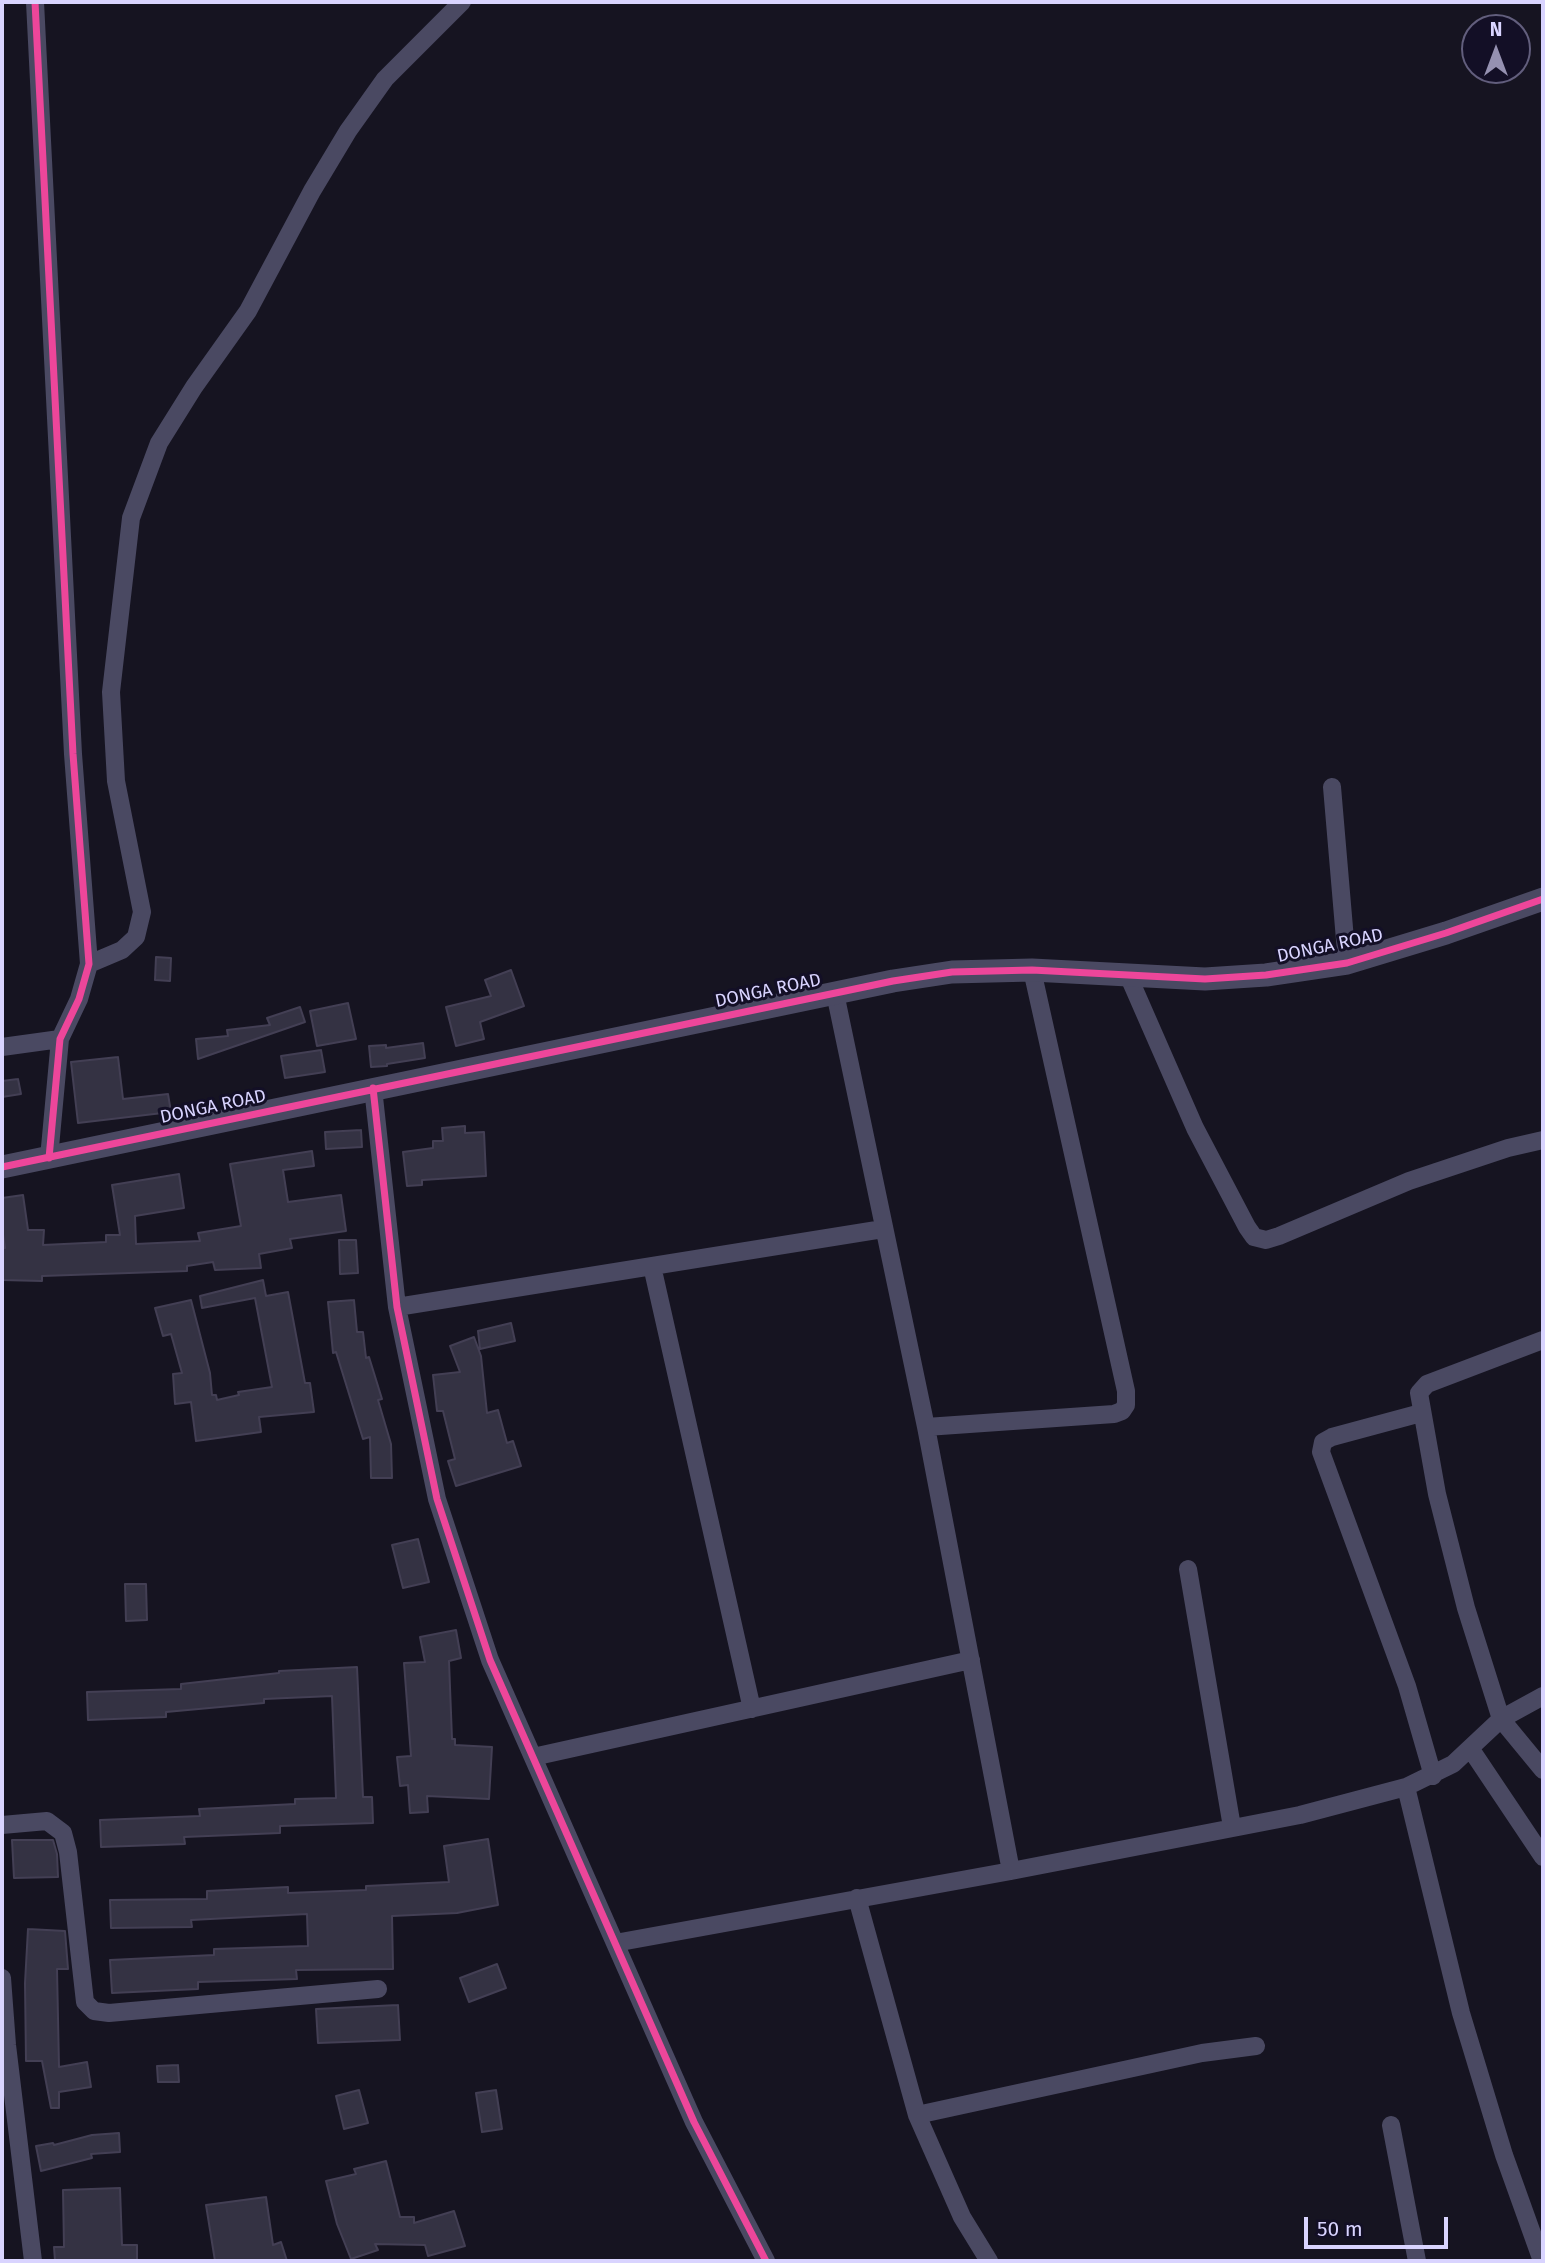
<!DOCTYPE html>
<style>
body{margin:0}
#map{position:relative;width:1545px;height:2263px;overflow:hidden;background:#161421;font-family:"Fira Sans",sans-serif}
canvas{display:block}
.frame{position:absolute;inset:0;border:4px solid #d9d4ff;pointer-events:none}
.north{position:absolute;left:1461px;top:14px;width:70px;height:70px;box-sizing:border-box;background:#130f26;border:2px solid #625e7d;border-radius:50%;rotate:0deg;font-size:19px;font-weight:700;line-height:28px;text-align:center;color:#d9d4ff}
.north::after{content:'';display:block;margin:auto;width:24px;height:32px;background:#9591b1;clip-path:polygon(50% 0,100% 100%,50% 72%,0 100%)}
.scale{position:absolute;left:1304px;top:2217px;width:144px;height:32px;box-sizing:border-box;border:4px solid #d9d4ff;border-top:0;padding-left:9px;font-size:21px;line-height:24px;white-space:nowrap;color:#d9d4ff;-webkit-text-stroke:5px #130f26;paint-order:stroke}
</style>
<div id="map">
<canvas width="1545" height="2263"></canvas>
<div class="frame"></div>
<div class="north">N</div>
<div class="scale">50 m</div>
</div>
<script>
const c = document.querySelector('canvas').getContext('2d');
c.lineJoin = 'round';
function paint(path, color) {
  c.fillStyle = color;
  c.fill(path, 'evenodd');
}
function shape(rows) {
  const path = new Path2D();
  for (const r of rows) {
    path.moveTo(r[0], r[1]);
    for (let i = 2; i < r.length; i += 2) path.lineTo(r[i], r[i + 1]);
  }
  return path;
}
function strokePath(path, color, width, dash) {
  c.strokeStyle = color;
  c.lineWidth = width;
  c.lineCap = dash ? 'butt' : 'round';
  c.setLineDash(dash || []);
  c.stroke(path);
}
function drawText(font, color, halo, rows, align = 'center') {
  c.font = font + ' "Fira Sans",sans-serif';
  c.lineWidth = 6;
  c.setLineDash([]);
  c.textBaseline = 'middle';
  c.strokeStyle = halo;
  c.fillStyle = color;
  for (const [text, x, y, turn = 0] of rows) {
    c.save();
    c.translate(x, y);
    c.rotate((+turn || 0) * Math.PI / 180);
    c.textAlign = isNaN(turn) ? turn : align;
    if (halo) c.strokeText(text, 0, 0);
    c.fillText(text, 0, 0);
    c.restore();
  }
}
const building = shape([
 [156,957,171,958,170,981,155,980,156,957],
 [511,970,524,1006,480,1022,484,1039,456,1046,446,1007,491,996,485,980,511,970],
 [348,1003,356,1039,317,1046,310,1011,348,1003],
 [300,1007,305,1022,198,1059,196,1039,228,1036,227,1030,270,1025,267,1018,300,1007],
 [423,1043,425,1058,387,1064,387,1066,371,1067,369,1046,386,1045,386,1048,423,1043],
 [321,1050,325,1072,285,1078,281,1056,321,1050],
 [118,1057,123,1099,168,1094,171,1112,78,1123,71,1062,118,1057],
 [18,1079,21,1094,2,1097,2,1081,18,1079],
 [465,1126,465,1133,484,1132,486,1176,422,1180,422,1185,407,1186,403,1152,433,1148,433,1141,443,1141,442,1128,465,1126],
 [361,1130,362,1147,326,1149,325,1132,361,1130],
 [312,1151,314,1166,283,1170,288,1202,341,1195,346,1231,290,1239,292,1248,259,1254,261,1268,215,1270,213,1262,187,1266,187,1271,42,1276,42,1281,2,1280,2,1248,5,1248,2,1228,2,1198,23,1195,28,1230,44,1230,43,1245,106,1242,106,1235,120,1235,112,1185,179,1174,184,1208,135,1216,136,1244,200,1241,198,1233,241,1226,230,1164,312,1151],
 [339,1240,356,1240,358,1273,340,1274,339,1240],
 [263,1280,266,1296,288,1292,305,1383,310,1383,314,1412,259,1417,261,1432,196,1441,191,1402,175,1404,173,1374,182,1373,171,1334,163,1336,155,1308,191,1300,210,1373,212,1395,216,1395,217,1400,239,1395,238,1392,272,1387,255,1298,202,1308,200,1296,263,1280],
 [354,1300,357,1332,363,1332,366,1358,369,1357,382,1399,378,1400,391,1444,392,1478,371,1478,370,1437,363,1439,336,1352,333,1353,328,1302,354,1300],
 [511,1323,515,1341,480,1349,478,1331,511,1323],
 [474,1337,481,1356,487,1413,498,1410,507,1443,513,1441,521,1466,456,1486,448,1461,455,1459,443,1411,437,1411,433,1375,460,1372,450,1346,474,1337],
 [418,1539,429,1582,403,1588,392,1545,418,1539],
 [125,1584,146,1584,147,1620,126,1621,125,1584],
 [456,1630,461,1658,449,1661,452,1739,455,1739,455,1745,492,1747,489,1799,427,1796,428,1812,410,1813,408,1785,400,1786,397,1757,411,1756,404,1663,425,1662,420,1637,456,1630],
 [357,1667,363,1797,372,1797,373,1823,280,1826,280,1833,184,1837,185,1844,101,1847,100,1820,200,1816,199,1809,295,1804,295,1799,336,1798,332,1696,264,1699,264,1703,166,1712,166,1717,88,1720,87,1692,181,1689,181,1684,279,1673,279,1671,357,1667],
 [488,1839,498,1905,457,1913,392,1916,393,1969,296,1970,297,1979,198,1982,198,1989,112,1993,110,1960,214,1955,214,1949,308,1946,307,1914,191,1920,192,1927,111,1928,110,1900,207,1899,207,1891,288,1887,288,1893,366,1890,366,1886,449,1882,444,1846,488,1839],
 [12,1840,53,1840,57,1854,58,1877,14,1878,12,1840],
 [28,1929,65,1931,68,1969,57,1969,59,2067,87,2062,91,2087,59,2092,59,2108,51,2108,42,2061,26,2061,25,1983,28,1929],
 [497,1964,506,1988,469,2002,460,1978,497,1964],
 [398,2005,400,2040,318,2043,316,2009,398,2005],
 [178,2065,179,2082,158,2082,157,2066,178,2065],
 [359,2090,368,2123,344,2129,336,2096,359,2090],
 [496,2090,502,2129,482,2132,476,2093,496,2090],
 [119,2133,120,2152,91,2154,92,2158,41,2171,36,2146,53,2143,54,2145,92,2135,119,2133],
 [386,2161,400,2217,414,2217,414,2223,454,2211,465,2246,428,2256,425,2245,375,2244,378,2250,351,2259,337,2224,326,2181,356,2174,354,2169,386,2161],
 [120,2188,122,2245,137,2245,137,2261,55,2261,54,2247,64,2247,63,2190,120,2188],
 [266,2197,273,2245,281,2242,287,2261,215,2261,206,2205,266,2197]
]);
paint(building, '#343243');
strokePath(building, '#433f54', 2);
strokePath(shape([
 [35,2,73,754,89,964,79,999,60,1039,49,1158],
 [1332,787,1347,963],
 [89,964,122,950,136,937,142,912,116,781,111,692,131,518,159,443,194,387,248,311,312,191,348,131,385,79,462,2],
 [1128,975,1195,1128,1247,1227,1254,1237,1266,1240,1279,1236,1409,1181,1508,1148,1543,1140],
 [835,993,926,1427,1011,1871],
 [2,1047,60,1039],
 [373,1088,397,1307,437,1499,490,1660,694,2122,766,2261],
 [652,1266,752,1709],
 [397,1307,883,1229],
 [1543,1340,1427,1384,1419,1393,1437,1494,1466,1608,1501,1719,1543,1770],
 [1421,1413,1332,1437,1323,1442,1321,1452,1407,1686,1433,1776],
 [926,1427,1114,1414,1122,1411,1126,1405,1126,1391,1032,970],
 [1188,1569,1232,1827],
 [1470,1748,1543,1857],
 [533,1757,971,1660],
 [1406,1787,1461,2013,1504,2155,1542,2261],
 [2,1825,47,1821,63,1833,68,1852,85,2002,94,2011,109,2013,378,1989],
 [857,1898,917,2115,962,2217,989,2261],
 [615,1943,1011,1871,1300,1815,1406,1787,1453,1764,1501,1719,1543,1696],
 [2,1978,7,2045,33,2261],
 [917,2115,1202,2053,1256,2046],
 [1391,2125,1417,2261]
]), '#4a4962', 18);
strokePath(shape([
 [2,1167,893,981,952,972,1032,970,1205,979,1266,975,1347,963,1446,933,1543,899]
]), '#4a4962', 23);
strokePath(shape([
 [35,2,73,754,89,964,79,999,60,1039,49,1158],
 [373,1088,397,1307,437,1499,490,1660,694,2122,766,2261],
 [2,1167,893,981,952,972,1032,970,1205,979,1266,975,1347,963,1446,933,1543,899]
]), '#ed469a', 7);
drawText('18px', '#d9d4ff', '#130f26', [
 ["DONGA ROAD",1330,946,-12],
 ["DONGA ROAD",768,991,-12],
 ["DONGA ROAD",213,1107,-12]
]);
</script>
